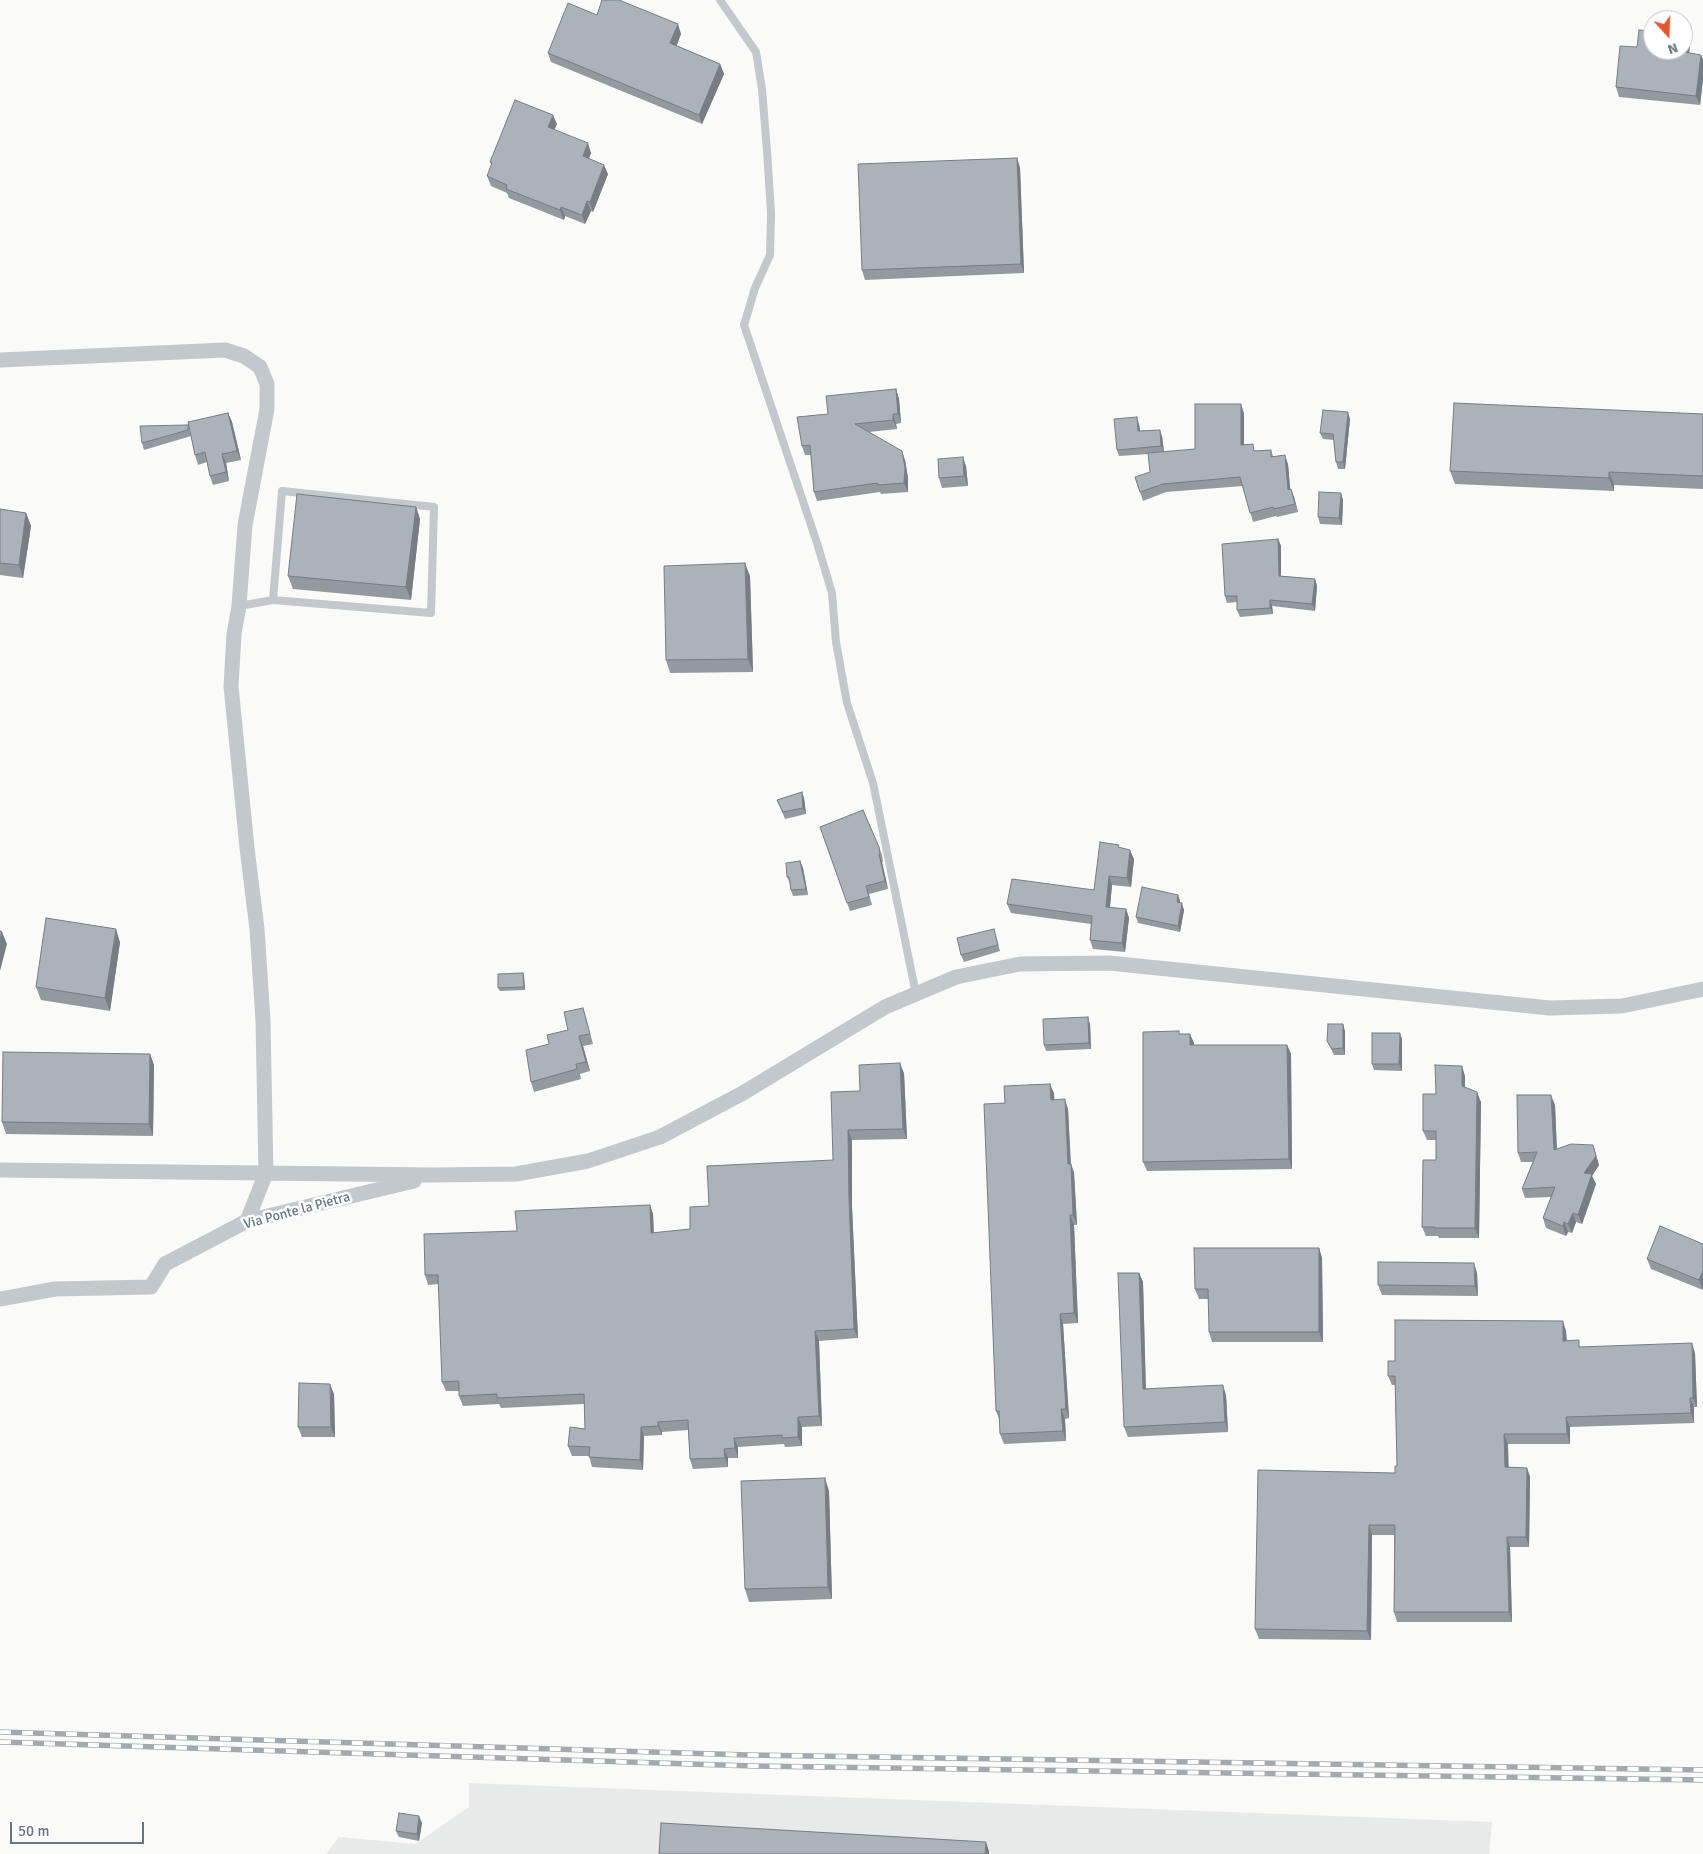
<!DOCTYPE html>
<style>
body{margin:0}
#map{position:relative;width:1703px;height:1854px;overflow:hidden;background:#fafaf8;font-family:Signika,sans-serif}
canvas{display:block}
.north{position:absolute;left:1643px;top:10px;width:50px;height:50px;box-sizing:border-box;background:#fff;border:1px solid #c1c8cd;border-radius:50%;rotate:160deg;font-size:14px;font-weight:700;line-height:20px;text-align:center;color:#657683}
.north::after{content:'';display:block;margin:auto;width:18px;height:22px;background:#e4572e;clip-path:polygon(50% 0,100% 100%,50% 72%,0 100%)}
.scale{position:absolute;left:10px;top:1822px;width:134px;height:22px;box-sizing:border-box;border:2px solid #657683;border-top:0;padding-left:6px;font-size:15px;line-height:18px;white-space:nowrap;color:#657683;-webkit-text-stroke:4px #fff;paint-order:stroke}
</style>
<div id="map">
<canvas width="1703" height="1854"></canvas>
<div class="north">N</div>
<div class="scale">50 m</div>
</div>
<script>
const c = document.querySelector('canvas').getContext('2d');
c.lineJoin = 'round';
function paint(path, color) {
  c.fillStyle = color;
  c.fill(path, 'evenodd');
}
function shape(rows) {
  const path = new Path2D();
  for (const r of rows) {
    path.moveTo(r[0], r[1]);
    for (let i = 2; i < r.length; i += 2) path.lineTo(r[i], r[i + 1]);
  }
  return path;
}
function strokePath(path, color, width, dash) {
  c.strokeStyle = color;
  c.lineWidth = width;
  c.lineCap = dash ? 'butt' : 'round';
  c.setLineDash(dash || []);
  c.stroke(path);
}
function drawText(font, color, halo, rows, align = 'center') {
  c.font = font + ' Signika,sans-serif';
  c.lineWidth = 5;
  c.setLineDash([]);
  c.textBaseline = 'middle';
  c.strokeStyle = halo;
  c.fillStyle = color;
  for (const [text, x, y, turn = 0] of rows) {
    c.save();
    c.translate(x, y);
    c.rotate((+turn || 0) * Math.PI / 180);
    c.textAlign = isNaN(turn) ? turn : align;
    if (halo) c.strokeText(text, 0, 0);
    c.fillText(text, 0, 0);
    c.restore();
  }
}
paint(shape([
 [469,1783,1492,1822,1489,1854,326,1854,339,1837,415,1844,469,1807]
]), '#e8e9e9');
strokePath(shape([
 [720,0,756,52,762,89,767,151,771,213,770,255,755,288,744,325,817,543,832,593,836,642,847,703,873,783,916,994],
 [239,606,273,600,431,613,434,507,282,491,273,600]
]), '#c3c8cc', 8);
strokePath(shape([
 [0,360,225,350,244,356,260,367,267,384,267,409,245,525,239,606,234,634,231,686,247,848,257,929,263,1021,266,1173,247,1221],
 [0,1170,435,1175,516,1174,588,1161,660,1137,743,1093,885,1007,956,977,1020,964,1109,963,1550,1008,1622,1006,1703,989],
 [0,1299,55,1289,151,1287,165,1264,247,1221,414,1181]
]), '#c3c8cc', 15);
const rail = shape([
 [0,1732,748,1755,1703,1770],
 [0,1742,753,1766,1703,1780]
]);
strokePath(rail, '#a2aab0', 5.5);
strokePath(rail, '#fff', 4, [11]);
paint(shape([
 [597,15,681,34,676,46,720,64,724,74,702,124,551,62,548,53],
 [1687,35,1690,45,1689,53,1703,59,1703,79,1700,105,1619,97,1616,87,1637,47],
 [557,124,554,130,591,153,589,158,608,174,593,212,591,211,585,224,565,216,564,220,509,198,507,193,491,186,487,176,492,166,490,162],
 [1017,158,1020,168,1024,273,865,280,862,270],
 [896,389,899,399,901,423,896,424,897,429,869,432,905,460,908,478,908,492,881,494,880,492,817,501,814,492,811,455,805,455,802,446,828,414],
 [228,413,232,422,241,460,226,463,229,481,213,485,210,476,207,462,198,465,195,455,191,436,144,450,142,443,188,425,190,432],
 [1244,413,1244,445,1256,451,1271,450,1273,456,1288,464,1290,489,1294,497,1298,512,1277,517,1276,516,1253,522,1243,486,1166,492,1143,501,1135,477,1150,472,1149,454,1119,456,1117,450,1139,424,1140,431,1162,436,1164,452,1195,449],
 [1703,414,1703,489,1614,485,1614,491,1455,484,1450,471],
 [1350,419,1345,469,1338,469,1336,462,1334,440,1323,439,1320,433],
 [966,466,968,486,942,488,939,478],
 [1343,500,1342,525,1320,524,1318,517],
 [416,507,420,519,411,600,293,589,288,576],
 [0,509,26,513,31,526,23,578,0,575],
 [1278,539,1281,546,1281,576,1315,579,1317,586,1315,611,1272,606,1273,614,1240,617,1237,610,1237,602,1227,603,1225,596],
 [750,576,753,672,670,673,666,660],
 [802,792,804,798,806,814,785,819,777,800],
 [820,827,879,847,882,855,883,862,882,862,888,889,869,894,872,905,850,911],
 [1120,848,1134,859,1131,887,1112,885,1110,907,1126,909,1129,918,1125,952,1093,949,1090,940,1091,924,1011,913,1007,904,1094,890],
 [800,861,803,868,808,895,793,896,791,890,790,883,787,877],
 [1178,895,1180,901,1180,903,1184,910,1180,932,1138,923,1136,917],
 [994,929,1000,951,964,962,961,955],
 [120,942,110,1011,41,1000,36,987],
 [523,973,524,976,525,990,500,991,498,988],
 [586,1018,593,1044,583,1046,590,1071,580,1074,581,1079,534,1092,531,1082,549,1044],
 [1090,1024,1091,1049,1046,1051,1044,1045],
 [1345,1031,1345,1055,1334,1055,1327,1041],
 [1180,1034,1190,1034,1194,1045,1287,1045,1291,1054,1292,1169,1147,1171,1143,1162],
 [1402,1039,1402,1071,1374,1070,1372,1064],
 [150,1054,154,1065,153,1136,6,1134,2,1122],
 [904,1073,907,1139,852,1140,852,1207,858,1338,819,1341,822,1426,802,1427,802,1446,785,1447,784,1444,738,1447,738,1458,728,1458,728,1467,693,1469,690,1459,688,1430,662,1432,662,1435,644,1436,643,1470,592,1467,589,1456,572,1456,568,1446,585,1429,584,1404,501,1408,499,1404,463,1406,459,1396,459,1391,446,1391,442,1382,439,1284,428,1285,425,1275,517,1231,650,1205,653,1214,654,1233,690,1229,709,1206,833,1160,860,1091],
 [1465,1076,1465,1087,1481,1102,1479,1238,1439,1238,1438,1236,1426,1236,1422,1227,1436,1160,1436,1140,1427,1140,1423,1131,1436,1094],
 [1054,1093,1054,1100,1068,1109,1071,1164,1074,1173,1077,1225,1074,1225,1078,1323,1063,1324,1069,1418,1065,1419,1066,1441,1004,1444,1000,1434,1000,1421,996,1411,1005,1103],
 [1555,1105,1557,1149,1593,1145,1599,1165,1592,1176,1596,1184,1582,1224,1576,1222,1572,1233,1568,1232,1566,1236,1546,1228,1543,1218,1551,1197,1525,1198,1522,1189,1533,1162,1521,1162,1518,1153],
 [1703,1244,1703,1290,1651,1269,1647,1259],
 [1319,1248,1322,1258,1323,1342,1212,1342,1209,1332,1209,1299,1199,1299,1195,1289],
 [1139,1273,1143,1282,1146,1389,1226,1395,1228,1432,1128,1437,1124,1427],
 [1477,1273,1478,1296,1382,1295,1378,1285],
 [1566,1331,1567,1341,1582,1347,1695,1353,1697,1407,1694,1407,1694,1423,1570,1427,1570,1444,1508,1444,1508,1467,1527,1468,1530,1477,1529,1547,1510,1547,1512,1622,1397,1622,1394,1612,1394,1535,1372,1535,1371,1640,1259,1639,1255,1629,1395,1473,1397,1466,1395,1385,1392,1385,1388,1376,1395,1361],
 [334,1394,335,1437,302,1437,298,1427],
 [829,1491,832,1599,749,1602,745,1589],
 [422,1823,419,1841,399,1837,396,1831]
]), '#929a9f');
paint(shape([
 [678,24,681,34,674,53,670,43],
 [1687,35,1690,45,1688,62,1685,52],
 [1701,55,1703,59,1703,79,1700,105,1696,96],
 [720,64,724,74,702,124,699,115],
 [553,115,557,124,551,137,548,127],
 [588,143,591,153,586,166,583,156],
 [1017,158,1020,168,1024,273,1021,264],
 [604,165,608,174,593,212,590,202],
 [587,201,591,211,585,224,582,215],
 [561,207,565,216,564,220,560,210],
 [896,389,899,399,901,423,898,414],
 [1241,404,1244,413,1244,453,1241,445],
 [1348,412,1350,419,1345,469,1343,462],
 [228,413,232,422,241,460,237,451],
 [893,414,896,424,897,429,893,420],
 [1137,417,1139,424,1141,438,1138,431],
 [1160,430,1162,436,1164,452,1161,446],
 [902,451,905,460,908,478,908,492,904,483],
 [222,454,226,463,229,481,226,472],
 [1285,455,1288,464,1291,498,1288,490],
 [963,457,966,466,968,486,964,476],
 [1609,472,1614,485,1614,491,1609,478],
 [1291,489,1294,497,1298,512,1295,504],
 [1341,493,1343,500,1342,525,1339,518],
 [416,507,420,519,411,600,406,587],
 [26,513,31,526,23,578,19,565],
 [1278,539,1281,546,1281,582,1279,576],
 [745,563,750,576,753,672,748,659],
 [1315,579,1317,586,1315,611,1312,604],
 [1270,600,1272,606,1273,614,1270,608],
 [802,792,804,798,806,814,803,808],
 [1130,850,1134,859,1131,887,1127,878],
 [879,854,882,862,888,889,885,881],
 [800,861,803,868,808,895,806,889],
 [1109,876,1112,885,1109,916,1106,907],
 [1178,895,1180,901,1179,909,1177,902],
 [1182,903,1184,910,1180,932,1178,926],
 [1126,909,1129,918,1125,952,1122,943],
 [116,929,120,942,110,1011,105,998],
 [2,932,7,944,0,971,0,941],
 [523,973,524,976,525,990,524,987],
 [1088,1017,1090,1024,1091,1049,1089,1043],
 [1343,1024,1345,1031,1345,1055,1343,1048],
 [1400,1033,1402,1039,1402,1071,1399,1064],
 [1190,1034,1194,1043,1194,1055,1190,1045],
 [579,1036,583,1046,590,1071,586,1062],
 [1287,1045,1291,1054,1292,1169,1289,1159],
 [150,1054,154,1065,153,1136,149,1124],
 [900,1063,904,1073,907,1139,903,1129],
 [1462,1066,1465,1076,1465,1095,1462,1086],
 [1050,1084,1054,1093,1055,1110,1051,1100],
 [1477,1092,1481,1102,1479,1238,1475,1228],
 [1551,1095,1555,1105,1557,1159,1554,1150],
 [1065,1099,1068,1109,1071,1174,1068,1164],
 [848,1130,852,1140,852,1207,858,1338,854,1329,849,1197],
 [1593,1145,1599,1165,1592,1176,1596,1184,1582,1224,1578,1215,1584,1173],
 [1071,1164,1074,1173,1077,1225,1073,1215],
 [650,1205,653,1214,654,1243,651,1233],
 [1573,1213,1576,1222,1572,1233,1568,1224],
 [1070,1215,1074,1225,1078,1323,1074,1313],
 [1564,1222,1568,1232,1566,1236,1563,1226],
 [1319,1248,1322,1258,1323,1342,1319,1332],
 [1474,1263,1477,1273,1478,1296,1475,1286],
 [1703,1271,1703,1290,1699,1280],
 [1139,1273,1143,1282,1146,1398,1143,1389],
 [1060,1314,1063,1324,1069,1418,1066,1409],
 [1563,1321,1566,1331,1567,1350,1563,1341],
 [815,1331,819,1341,822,1426,819,1416],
 [1692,1343,1695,1353,1697,1407,1693,1398],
 [330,1384,334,1394,335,1437,331,1427],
 [1223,1385,1226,1395,1228,1432,1225,1422],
 [1690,1398,1694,1407,1694,1423,1691,1413],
 [1061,1409,1065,1419,1066,1441,1063,1431],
 [798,1417,802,1427,802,1446,798,1437],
 [1566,1417,1570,1427,1570,1444,1567,1434],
 [658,1422,662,1432,662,1435,658,1426],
 [641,1427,644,1436,643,1470,640,1460],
 [1504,1434,1508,1444,1509,1477,1505,1467],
 [734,1438,738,1447,738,1458,735,1448],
 [724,1449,728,1458,728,1467,725,1458],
 [1527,1468,1530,1477,1529,1547,1526,1537],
 [825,1478,829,1491,832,1599,828,1587],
 [1369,1525,1372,1535,1371,1640,1367,1631],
 [1507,1537,1510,1547,1512,1622,1509,1612],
 [419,1816,422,1823,419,1841,417,1834],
 [986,1842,989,1851,989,1854,985,1854]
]), '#777d82');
const building = shape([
 [602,0,619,0,678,24,670,43,720,64,699,115,548,53,568,3,597,15,602,0],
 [1639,30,1653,31,1653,50,1683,50,1683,35,1687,35,1685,52,1701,55,1696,96,1616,87,1620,46,1637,47,1639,30],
 [515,100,553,115,548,127,588,143,583,156,604,165,590,202,587,201,582,215,561,207,560,210,506,189,507,185,487,176,492,163,490,162,515,100],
 [1017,158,1021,264,862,270,858,164,1017,158],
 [896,389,898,414,893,414,893,420,855,424,902,451,905,468,904,483,878,485,877,483,814,492,810,445,802,446,797,417,828,414,826,396,896,389],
 [1454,403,1703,414,1703,476,1609,472,1609,478,1450,471,1454,403],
 [1195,404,1241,404,1241,445,1253,444,1254,451,1271,450,1271,457,1285,455,1288,490,1291,489,1295,504,1274,509,1273,507,1250,513,1240,477,1163,484,1140,492,1135,477,1150,472,1148,453,1195,449,1195,404],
 [1323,410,1348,412,1343,462,1336,462,1333,434,1320,433,1323,410],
 [228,413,237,451,222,454,226,472,210,476,205,452,195,455,188,422,228,413],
 [1137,417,1138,431,1160,430,1161,446,1117,450,1114,419,1137,417],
 [188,425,188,430,142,443,140,426,188,425],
 [963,457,964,476,939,478,938,459,963,457],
 [1319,492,1341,493,1339,518,1318,517,1319,492],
 [297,494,416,507,406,587,288,576,297,494],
 [0,509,26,513,19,565,0,563,0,509],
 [1278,539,1279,576,1315,579,1312,604,1270,600,1270,608,1237,610,1237,596,1225,596,1222,544,1278,539],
 [745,563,748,659,666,660,664,566,745,563],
 [802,792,803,808,783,812,777,800,802,792],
 [863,810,879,847,880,854,879,854,885,881,866,886,869,897,847,903,820,827,863,810],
 [1100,842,1119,845,1118,847,1130,850,1127,878,1109,876,1106,907,1126,909,1122,943,1090,940,1092,916,1007,904,1012,879,1094,890,1100,842],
 [800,861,806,889,791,890,789,877,787,877,786,863,800,861],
 [1142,887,1178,895,1177,902,1182,903,1178,926,1136,917,1142,887],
 [46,918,116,929,105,998,36,987,46,918],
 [994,929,998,945,961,955,957,938,994,929],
 [0,931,2,932,0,941,0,931],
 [523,973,524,987,498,988,498,974,523,973],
 [583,1008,590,1034,579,1036,586,1062,576,1064,577,1069,531,1082,526,1050,549,1044,547,1035,568,1030,564,1012,583,1008],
 [1088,1017,1089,1043,1044,1045,1043,1019,1088,1017],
 [1328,1024,1343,1024,1343,1048,1332,1049,1327,1041,1328,1024],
 [1179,1031,1179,1034,1190,1034,1190,1045,1287,1045,1289,1159,1143,1162,1143,1032,1179,1031],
 [1372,1033,1400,1033,1399,1064,1372,1064,1372,1033],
 [3,1052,150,1054,149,1124,2,1122,3,1052],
 [900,1063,903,1129,848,1130,849,1197,854,1329,815,1331,819,1416,798,1417,798,1437,782,1438,782,1435,734,1438,735,1448,724,1449,725,1458,690,1459,688,1420,658,1422,658,1426,641,1427,640,1460,589,1457,590,1447,568,1446,570,1427,585,1429,584,1394,497,1398,497,1394,459,1396,459,1381,442,1382,438,1275,425,1275,424,1234,517,1231,515,1211,650,1205,651,1233,690,1229,690,1207,709,1206,707,1166,833,1160,831,1092,860,1091,859,1065,900,1063],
 [1435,1065,1462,1066,1462,1086,1477,1092,1475,1228,1435,1228,1435,1227,1422,1227,1423,1160,1436,1160,1436,1131,1423,1131,1423,1094,1436,1094,1435,1065],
 [1050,1084,1051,1100,1065,1099,1068,1164,1071,1164,1073,1215,1070,1215,1074,1313,1060,1314,1066,1409,1061,1409,1063,1431,1000,1434,999,1411,996,1411,984,1104,1005,1103,1004,1086,1050,1084],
 [1517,1095,1551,1095,1554,1150,1571,1144,1593,1145,1596,1156,1584,1173,1592,1174,1578,1215,1573,1213,1568,1224,1564,1222,1563,1226,1543,1218,1555,1187,1522,1189,1537,1152,1518,1153,1517,1095],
 [1660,1226,1703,1244,1703,1271,1699,1280,1647,1259,1660,1226],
 [1194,1248,1319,1248,1319,1332,1209,1332,1208,1289,1195,1289,1194,1248],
 [1378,1262,1474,1263,1475,1286,1378,1285,1378,1262],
 [1118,1273,1139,1273,1143,1389,1223,1385,1225,1422,1124,1427,1118,1273],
 [1395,1320,1563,1321,1563,1341,1579,1340,1579,1347,1692,1343,1693,1398,1690,1398,1691,1413,1566,1417,1567,1434,1504,1434,1505,1467,1527,1468,1526,1537,1507,1537,1509,1612,1394,1612,1395,1525,1369,1525,1367,1631,1255,1629,1258,1470,1395,1473,1395,1466,1397,1466,1395,1376,1388,1376,1388,1361,1395,1361,1395,1320],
 [299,1383,330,1384,331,1427,298,1427,299,1383],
 [825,1478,828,1587,745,1589,741,1481,825,1478],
 [399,1813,419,1816,417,1834,396,1831,399,1813],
 [661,1823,986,1842,985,1854,659,1854,661,1823]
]);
paint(building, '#aab3b9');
strokePath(building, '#777d82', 1);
drawText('14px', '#657683', '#fff', [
 ["Via Ponte la Pietra",297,1211,-15]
]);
</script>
